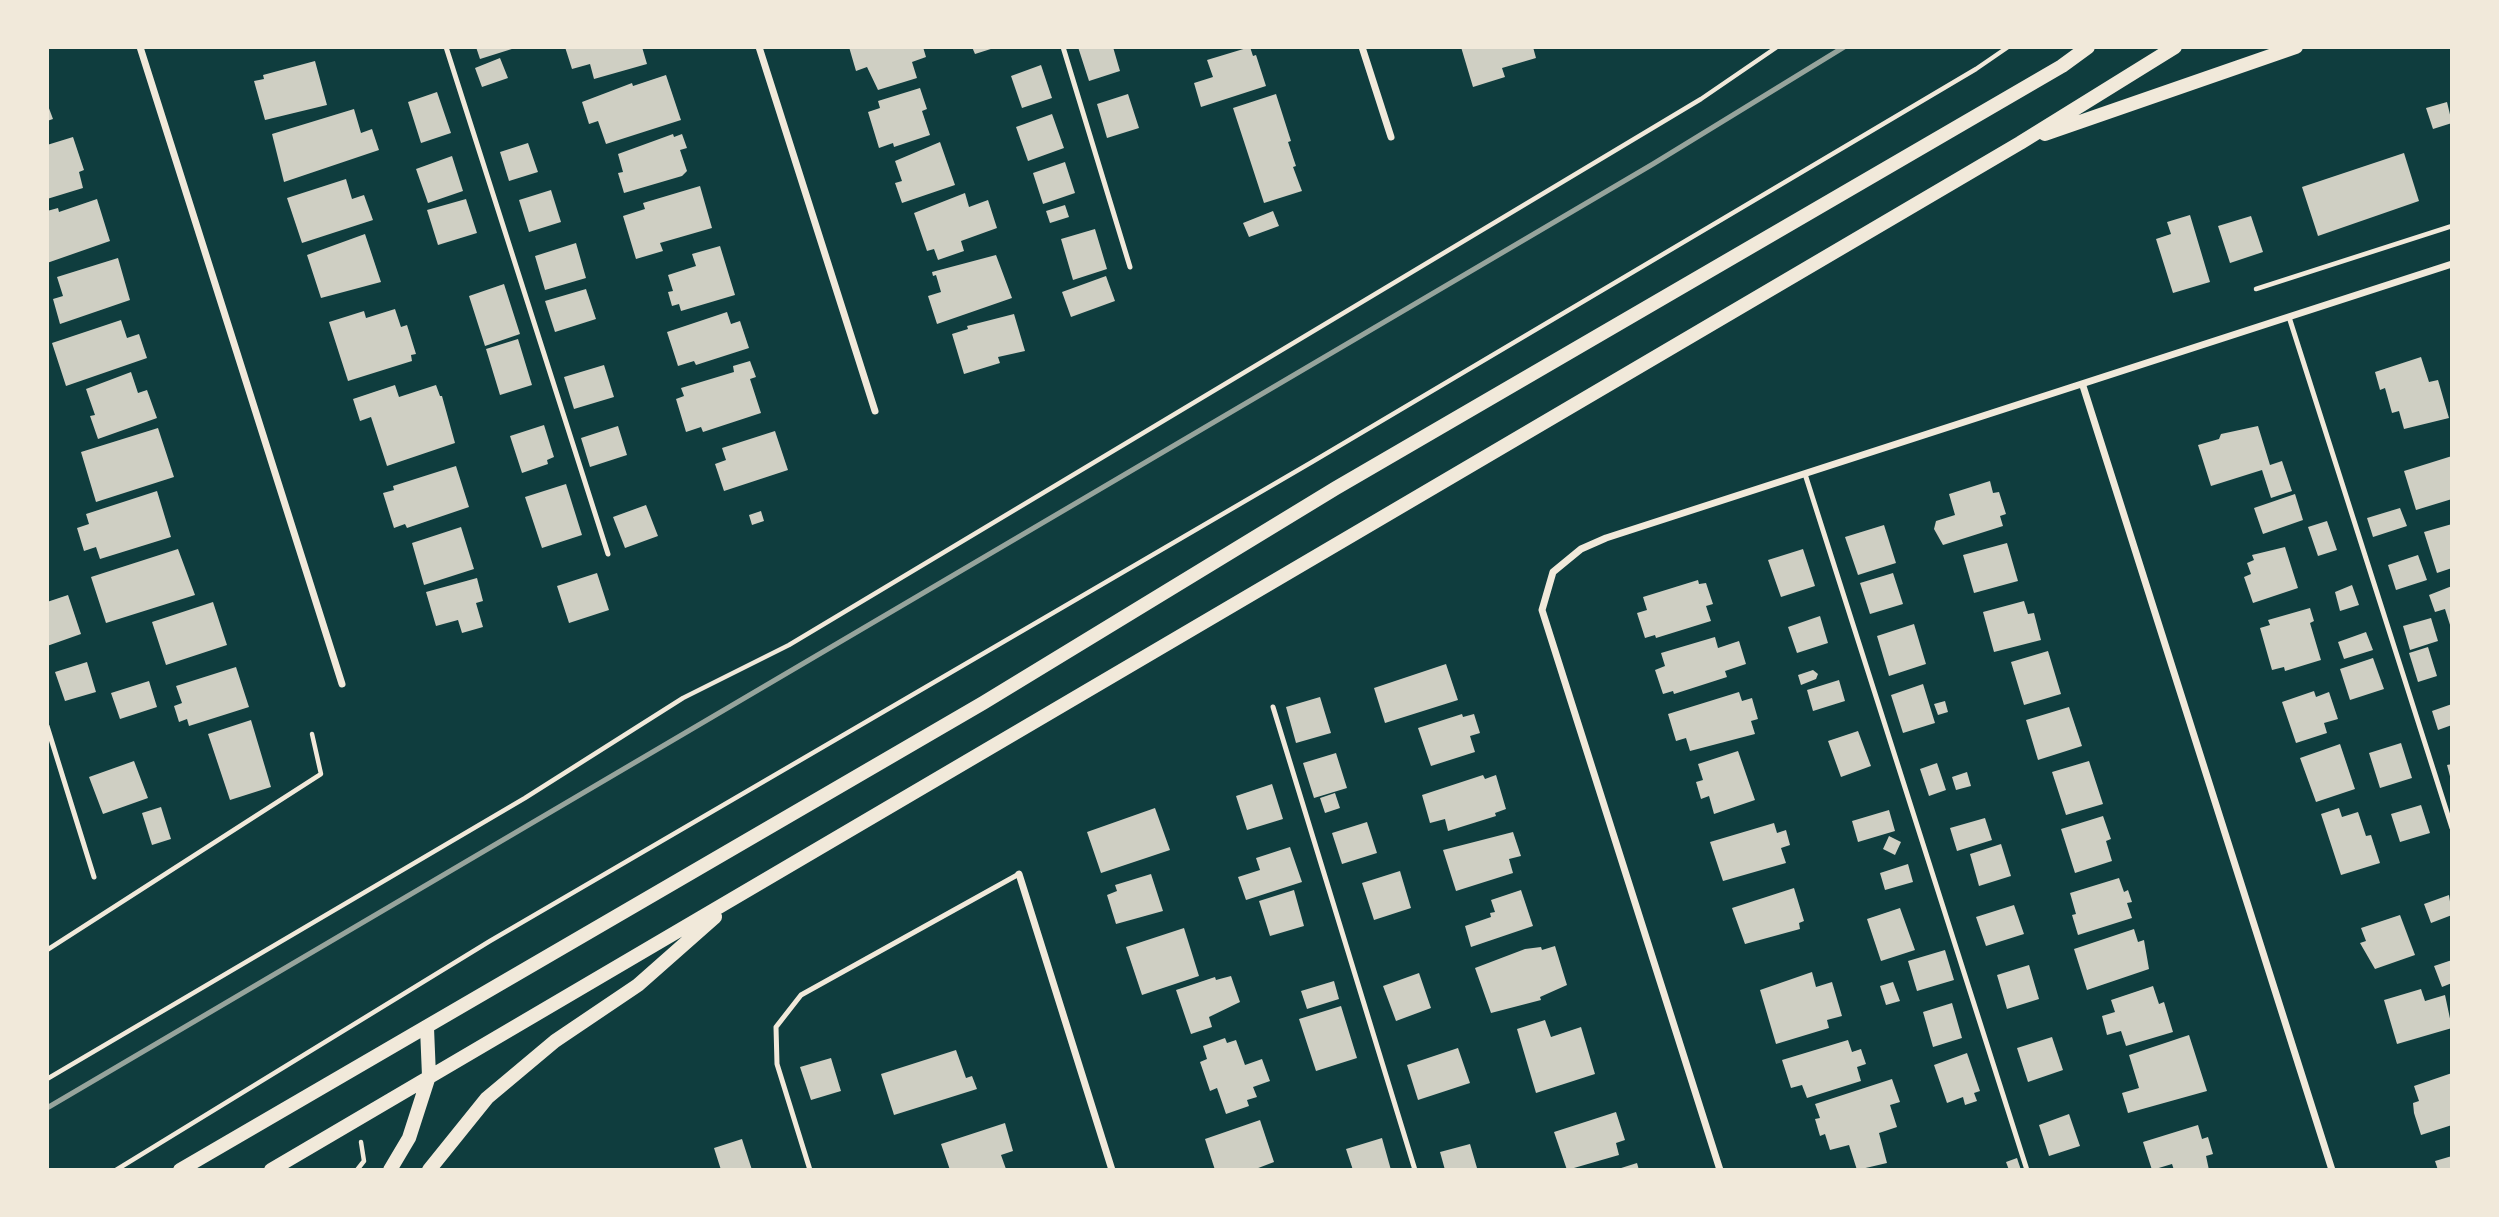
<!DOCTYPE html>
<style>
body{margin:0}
#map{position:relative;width:2499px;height:1217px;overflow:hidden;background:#0f3d3e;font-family:"DM Sans",sans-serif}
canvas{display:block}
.frame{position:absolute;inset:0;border:49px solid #f1e9da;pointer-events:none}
</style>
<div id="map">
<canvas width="2499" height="1217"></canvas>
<div class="frame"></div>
</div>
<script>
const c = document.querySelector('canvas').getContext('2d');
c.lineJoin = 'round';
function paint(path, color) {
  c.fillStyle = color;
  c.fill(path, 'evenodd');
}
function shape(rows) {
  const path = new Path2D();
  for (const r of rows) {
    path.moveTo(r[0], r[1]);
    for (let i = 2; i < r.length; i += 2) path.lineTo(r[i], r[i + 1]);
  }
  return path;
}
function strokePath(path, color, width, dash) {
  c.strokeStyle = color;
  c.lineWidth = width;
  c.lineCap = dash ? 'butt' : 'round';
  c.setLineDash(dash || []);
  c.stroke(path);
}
paint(shape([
 [476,47,514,47,515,48,480,59],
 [565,47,642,47,647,64,594,79,590,64,572,69],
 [849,47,923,47,926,57,912,62,917,78,878,90,867,67,856,71],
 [972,47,994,47,994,48,975,54],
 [1078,47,1113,47,1120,71,1089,81],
 [1250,47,1253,56,1256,55,1266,86,1201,107,1194,83,1213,77,1207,60],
 [1461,47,1533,47,1536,58,1502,68,1505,77,1473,87],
 [500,58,508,78,482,87,475,68],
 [315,61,327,105,265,120,254,81,264,79,263,75],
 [1041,65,1052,98,1022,108,1011,76],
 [666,75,681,120,606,144,598,121,589,124,582,102,632,83,633,86],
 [920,88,927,109,922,111,930,135,894,147,893,143,879,148,868,112,880,108,878,101],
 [437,92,451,133,421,143,408,102],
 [1128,94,1139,128,1107,138,1097,104],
 [1276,94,1291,141,1288,142,1296,166,1293,167,1302,191,1264,203,1233,108],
 [2447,102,2452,123,2433,129,2426,108],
 [47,103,53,119,47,121],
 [354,109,361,133,372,129,379,150,284,182,272,134],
 [1052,114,1064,148,1028,161,1016,127],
 [673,134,674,137,682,134,687,148,680,150,687,171,682,176,624,193,618,173,623,172,618,154],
 [73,137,84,170,79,172,83,188,47,199,47,145],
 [940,142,955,185,902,203,895,183,902,181,895,161],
 [528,143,538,172,509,181,500,152],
 [2404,153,2419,201,2318,236,2302,187],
 [452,156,463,191,428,203,416,169],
 [1065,162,1075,193,1043,204,1033,173],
 [346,179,352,199,364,195,373,220,302,243,287,198],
 [700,186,712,228,660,243,663,251,636,259,623,216,645,209,643,203],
 [551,190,561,222,529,232,519,200],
 [965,193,969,207,988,200,997,228,961,241,964,251,938,260,934,249,927,251,914,213],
 [97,199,110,241,47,263,47,211,58,208,59,212],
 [466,199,477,233,438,245,427,210],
 [1065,205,1069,217,1050,223,1046,211],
 [1273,211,1279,226,1249,237,1243,223],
 [2190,215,2210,282,2173,293,2156,239,2171,234,2167,222],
 [2251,216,2263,252,2230,263,2218,226],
 [1095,229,1107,269,1073,280,1061,239],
 [365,234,381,282,321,298,307,255],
 [576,243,586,278,545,290,535,256],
 [720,246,735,295,681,311,679,304,672,306,668,292,673,291,668,275,696,266,692,254],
 [996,255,1012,298,937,324,928,296,941,292,936,275,933,276,932,272],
 [118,258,130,300,60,324,53,299,63,296,57,277],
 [1106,276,1115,301,1071,317,1062,292],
 [504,284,520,334,485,346,469,296],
 [586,289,596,319,555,332,545,301],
 [395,309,401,327,407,325,416,354,411,355,412,361,348,381,329,322,364,311,366,318],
 [727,312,731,324,740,321,749,348,696,365,694,361,678,366,667,332],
 [1014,314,1025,351,998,357,1000,363,964,374,952,334,968,329,967,326],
 [121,320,127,338,139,334,147,358,66,386,52,343],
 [518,339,532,385,500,395,486,349],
 [2421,357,2429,382,2438,380,2449,418,2404,429,2399,411,2392,413,2385,388,2380,390,2375,372],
 [750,361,756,377,750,379,761,413,703,432,701,427,686,432,676,399,684,396,681,388,734,372,733,366],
 [604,365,614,397,574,409,564,377],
 [131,372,138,393,147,390,157,418,98,439,90,416,95,415,86,389],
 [395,385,399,397,436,385,440,396,442,396,455,443,387,466,371,417,360,421,353,399],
 [544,425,554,457,547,460,548,464,522,473,510,436],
 [618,426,627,455,590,467,581,438],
 [2258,426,2270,465,2282,461,2292,491,2271,498,2262,470,2211,486,2198,445,2219,439,2221,434],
 [158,428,174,477,96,502,81,452],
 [775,431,788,470,724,491,715,464,726,460,722,448],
 [2452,456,2452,499,2416,510,2404,471],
 [456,466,469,507,407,528,405,524,394,528,383,493,394,490,393,486],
 [1990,481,1993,493,1999,492,2006,514,2000,516,2003,526,1943,545,1934,529,1936,521,1955,515,1949,494],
 [566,484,582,535,542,548,525,497],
 [157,491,171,537,100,559,96,547,84,551,77,528,89,524,86,514],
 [2295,494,2303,520,2263,534,2254,508],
 [646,505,658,536,625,548,613,517],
 [2400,508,2407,526,2373,537,2367,518],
 [761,511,764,521,752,525,749,515],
 [2327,521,2337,550,2318,556,2308,527],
 [2452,524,2452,568,2437,573,2424,532],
 [1884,525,1896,563,1858,575,1845,537],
 [461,527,474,569,424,585,412,543],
 [2007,543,2018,581,1974,593,1963,555],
 [2285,547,2298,588,2253,603,2244,577,2251,574,2247,563,2254,560,2252,555],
 [178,549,195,595,106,623,91,577],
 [1803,549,1815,586,1781,597,1768,560],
 [2418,555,2427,580,2396,590,2388,565],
 [597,573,609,610,569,623,557,586],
 [1893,573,1903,604,1870,614,1860,583],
 [477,578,483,601,476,603,483,627,462,633,458,620,436,626,426,592],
 [1698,580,1699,584,1706,583,1713,604,1706,606,1711,621,1656,638,1655,635,1645,638,1637,613,1647,610,1643,597],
 [2352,585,2359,605,2340,611,2335,592],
 [2452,586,2452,628,2451,628,2445,609,2435,612,2429,595],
 [68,595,81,634,47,646,47,602],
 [2024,601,2028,614,2034,613,2041,640,1994,652,1983,612],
 [213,602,227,645,166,665,152,622],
 [2310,608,2314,621,2310,623,2321,660,2285,671,2284,667,2272,670,2260,628,2270,625,2268,620],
 [1820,616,1828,643,1797,653,1788,627],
 [2431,618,2438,641,2410,650,2403,626],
 [1914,624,1926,664,1889,676,1877,636],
 [2366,632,2373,650,2344,659,2338,642],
 [1715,637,1718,648,1739,641,1746,664,1725,671,1727,677,1674,694,1673,691,1663,694,1655,670,1665,666,1661,653],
 [2428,647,2437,676,2418,682,2409,653],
 [2048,651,2061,694,2024,705,2011,662],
 [2373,658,2384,689,2350,700,2340,669],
 [87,662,96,692,65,701,55,672],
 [1446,664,1458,700,1385,723,1374,688],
 [236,667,249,707,189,726,187,719,179,722,174,706,182,703,176,686],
 [1813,670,1818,674,1816,679,1801,685,1798,675],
 [1839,680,1845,701,1813,711,1807,690],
 [149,681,157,707,120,719,111,693],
 [1923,684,1935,723,1903,733,1891,695],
 [2314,691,2316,697,2329,692,2338,719,2324,723,2327,733,2296,743,2282,702],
 [1739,692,1742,701,1752,698,1758,719,1751,721,1755,734,1690,751,1686,738,1676,741,1668,714],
 [1320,697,1331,733,1296,743,1286,707],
 [1945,701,1948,712,1938,715,1934,704],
 [2452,704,2452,725,2438,730,2432,711],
 [2069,707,2082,746,2038,760,2026,720],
 [1462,714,1463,717,1474,714,1480,733,1470,736,1475,752,1431,766,1418,728],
 [251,720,271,787,230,800,208,734],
 [1858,731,1871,766,1841,777,1828,741],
 [2401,743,2412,778,2380,788,2369,753],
 [2340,744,2355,789,2316,802,2300,758],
 [1738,751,1755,800,1714,814,1709,796,1701,799,1696,782,1703,780,1698,764],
 [1336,753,1347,788,1314,798,1303,763],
 [134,761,148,798,103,814,89,777],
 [2089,761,2103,804,2066,815,2052,772],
 [1937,763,1946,790,1929,796,1920,769],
 [2452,764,2452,780,2451,780,2447,765],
 [1967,772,1971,786,1956,790,1952,777],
 [1483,775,1485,779,1496,775,1506,809,1495,813,1496,816,1448,831,1445,819,1430,823,1422,795],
 [1272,784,1283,819,1247,830,1236,796],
 [1335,793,1340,808,1325,813,1320,798],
 [2421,805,2430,833,2400,842,2391,814],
 [161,807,171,839,152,845,142,813],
 [1155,808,1170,850,1101,873,1087,832],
 [2339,808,2342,817,2358,812,2366,836,2371,835,2380,863,2341,875,2321,814],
 [1889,810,1895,831,1858,842,1852,821],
 [2103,816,2111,839,2106,841,2112,861,2075,873,2061,829],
 [1985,818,1992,840,1957,851,1950,828],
 [1367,822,1377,853,1342,864,1332,833],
 [1774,823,1777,833,1786,830,1790,845,1781,848,1786,863,1723,881,1710,842],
 [1513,832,1521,856,1509,859,1513,873,1456,891,1443,850],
 [1889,836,1901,842,1895,855,1883,849],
 [2001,844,2011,876,1979,886,1970,854],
 [1290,847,1302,882,1246,900,1238,877,1260,870,1256,858],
 [1908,864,1913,882,1885,890,1880,873],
 [1400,871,1411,908,1374,920,1362,883],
 [1151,874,1163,911,1116,924,1107,895,1117,891,1115,885],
 [2119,878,2124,892,2128,890,2132,902,2127,903,2132,918,2078,935,2072,915,2076,914,2070,893],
 [1794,888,1804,921,1799,923,1800,929,1745,944,1732,908],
 [1294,890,1304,926,1270,936,1259,901],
 [1521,890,1533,926,1471,947,1465,926,1491,917,1490,913,1495,912,1491,900],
 [2449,895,2452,915,2431,923,2424,904],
 [2014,905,2024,934,1986,946,1976,917],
 [1900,908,1915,950,1881,961,1867,919],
 [2400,915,2415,955,2375,969,2360,943,2366,941,2361,928],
 [1184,928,1199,976,1142,995,1126,947],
 [2134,929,2138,942,2144,940,2149,969,2087,990,2074,949],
 [1555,946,1567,985,1540,997,1541,1000,1491,1013,1475,968,1525,949,1541,947,1542,950],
 [1945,950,1954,980,1917,991,1908,961],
 [2452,960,2452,983,2442,987,2434,966],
 [2029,965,2039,999,2007,1009,1997,975],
 [1812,972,1816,987,1832,982,1842,1016,1827,1020,1829,1028,1776,1044,1760,990],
 [1419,973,1431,1008,1396,1021,1383,986],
 [1231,976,1240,1002,1209,1017,1212,1027,1191,1034,1176,990,1215,977,1216,980],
 [1334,981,1339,999,1307,1009,1301,991],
 [1893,982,1900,1001,1886,1005,1880,986],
 [2153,986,2159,1004,2164,1002,2173,1032,2126,1046,2121,1031,2107,1035,2102,1016,2115,1012,2111,1000],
 [2421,989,2425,1001,2445,995,2452,1028,2397,1044,2384,1000],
 [1952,1003,1962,1038,1933,1047,1923,1012],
 [1341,1006,1357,1058,1316,1071,1299,1019],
 [1545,1020,1551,1037,1581,1027,1595,1074,1536,1093,1517,1029],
 [2189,1035,2207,1091,2128,1113,2122,1093,2139,1088,2129,1055],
 [2052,1037,2063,1070,2028,1082,2017,1048],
 [1225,1038,1227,1043,1236,1040,1245,1065,1262,1059,1270,1081,1253,1087,1257,1097,1247,1100,1249,1106,1226,1114,1217,1088,1210,1091,1200,1062,1207,1059,1203,1046],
 [1848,1040,1852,1052,1861,1049,1866,1064,1857,1067,1861,1081,1807,1098,1802,1085,1791,1088,1782,1060],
 [1458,1048,1470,1083,1418,1100,1407,1065],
 [956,1050,966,1078,972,1076,977,1089,894,1115,881,1074],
 [1967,1053,1980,1091,1974,1093,1977,1101,1965,1105,1963,1097,1947,1103,1934,1065],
 [831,1058,841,1091,811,1100,800,1067],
 [2452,1073,2452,1125,2421,1135,2414,1113,2413,1103,2419,1101,2414,1086],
 [1892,1079,1900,1102,1890,1105,1897,1127,1879,1133,1887,1163,1857,1170,1849,1145,1830,1150,1825,1134,1820,1136,1815,1119,1820,1118,1815,1104],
 [1616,1112,1625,1140,1616,1143,1619,1155,1567,1170,1554,1132],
 [2069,1114,2080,1146,2049,1156,2039,1125],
 [1260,1120,1274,1162,1253,1170,1215,1170,1205,1139],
 [1005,1123,1013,1151,1001,1155,1006,1169,950,1170,941,1144],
 [2198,1125,2202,1139,2208,1137,2213,1154,2206,1156,2209,1170,2174,1170,2172,1164,2152,1170,2143,1142],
 [1382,1138,1391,1170,1353,1170,1346,1149],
 [742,1139,752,1170,721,1170,714,1148],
 [1470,1144,1477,1168,1445,1170,1440,1152],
 [2452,1156,2452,1170,2438,1170,2435,1161],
 [2017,1158,2021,1170,2009,1170,2006,1162],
 [1637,1163,1639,1170,1618,1170,1618,1169]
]), '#cfcfc3');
strokePath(shape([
 [2256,289,2452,226],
 [47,950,321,774,312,734],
 [47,1079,525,798,683,698,789,645,1701,99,1777,47],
 [116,1170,490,941,1312,462,1976,69,2008,47],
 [357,1170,364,1161,361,1142]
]), '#f1e9da', 4.5);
strokePath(shape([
 [446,47,608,554],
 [1063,47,1130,267],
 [2289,317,2452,828],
 [1805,474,2027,1170],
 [1273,707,1415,1170],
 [47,726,94,877],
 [810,1170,777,1064,776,1027,801,995,1019,874]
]), '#f1e9da', 5);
strokePath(shape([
 [140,47,342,684],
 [759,47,875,411],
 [1362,47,1391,137],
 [2083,386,2332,1170],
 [1019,874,1112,1170],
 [1720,1170,1542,610,1553,572,1581,549,1606,538,2452,264]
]), '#f1e9da', 7);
strokePath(shape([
 [2045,134,2296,47],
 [180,1170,983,703,1336,488,2062,66,2088,47],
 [271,1170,2020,143,2175,47],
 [390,1170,409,1138,429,1076,427,1028],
 [429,1170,487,1098,555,1041,638,985,715,917]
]), '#f1e9da', 14);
strokePath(shape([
 [47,1108,1653,164,1844,47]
]), '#97a49c', 5);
</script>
